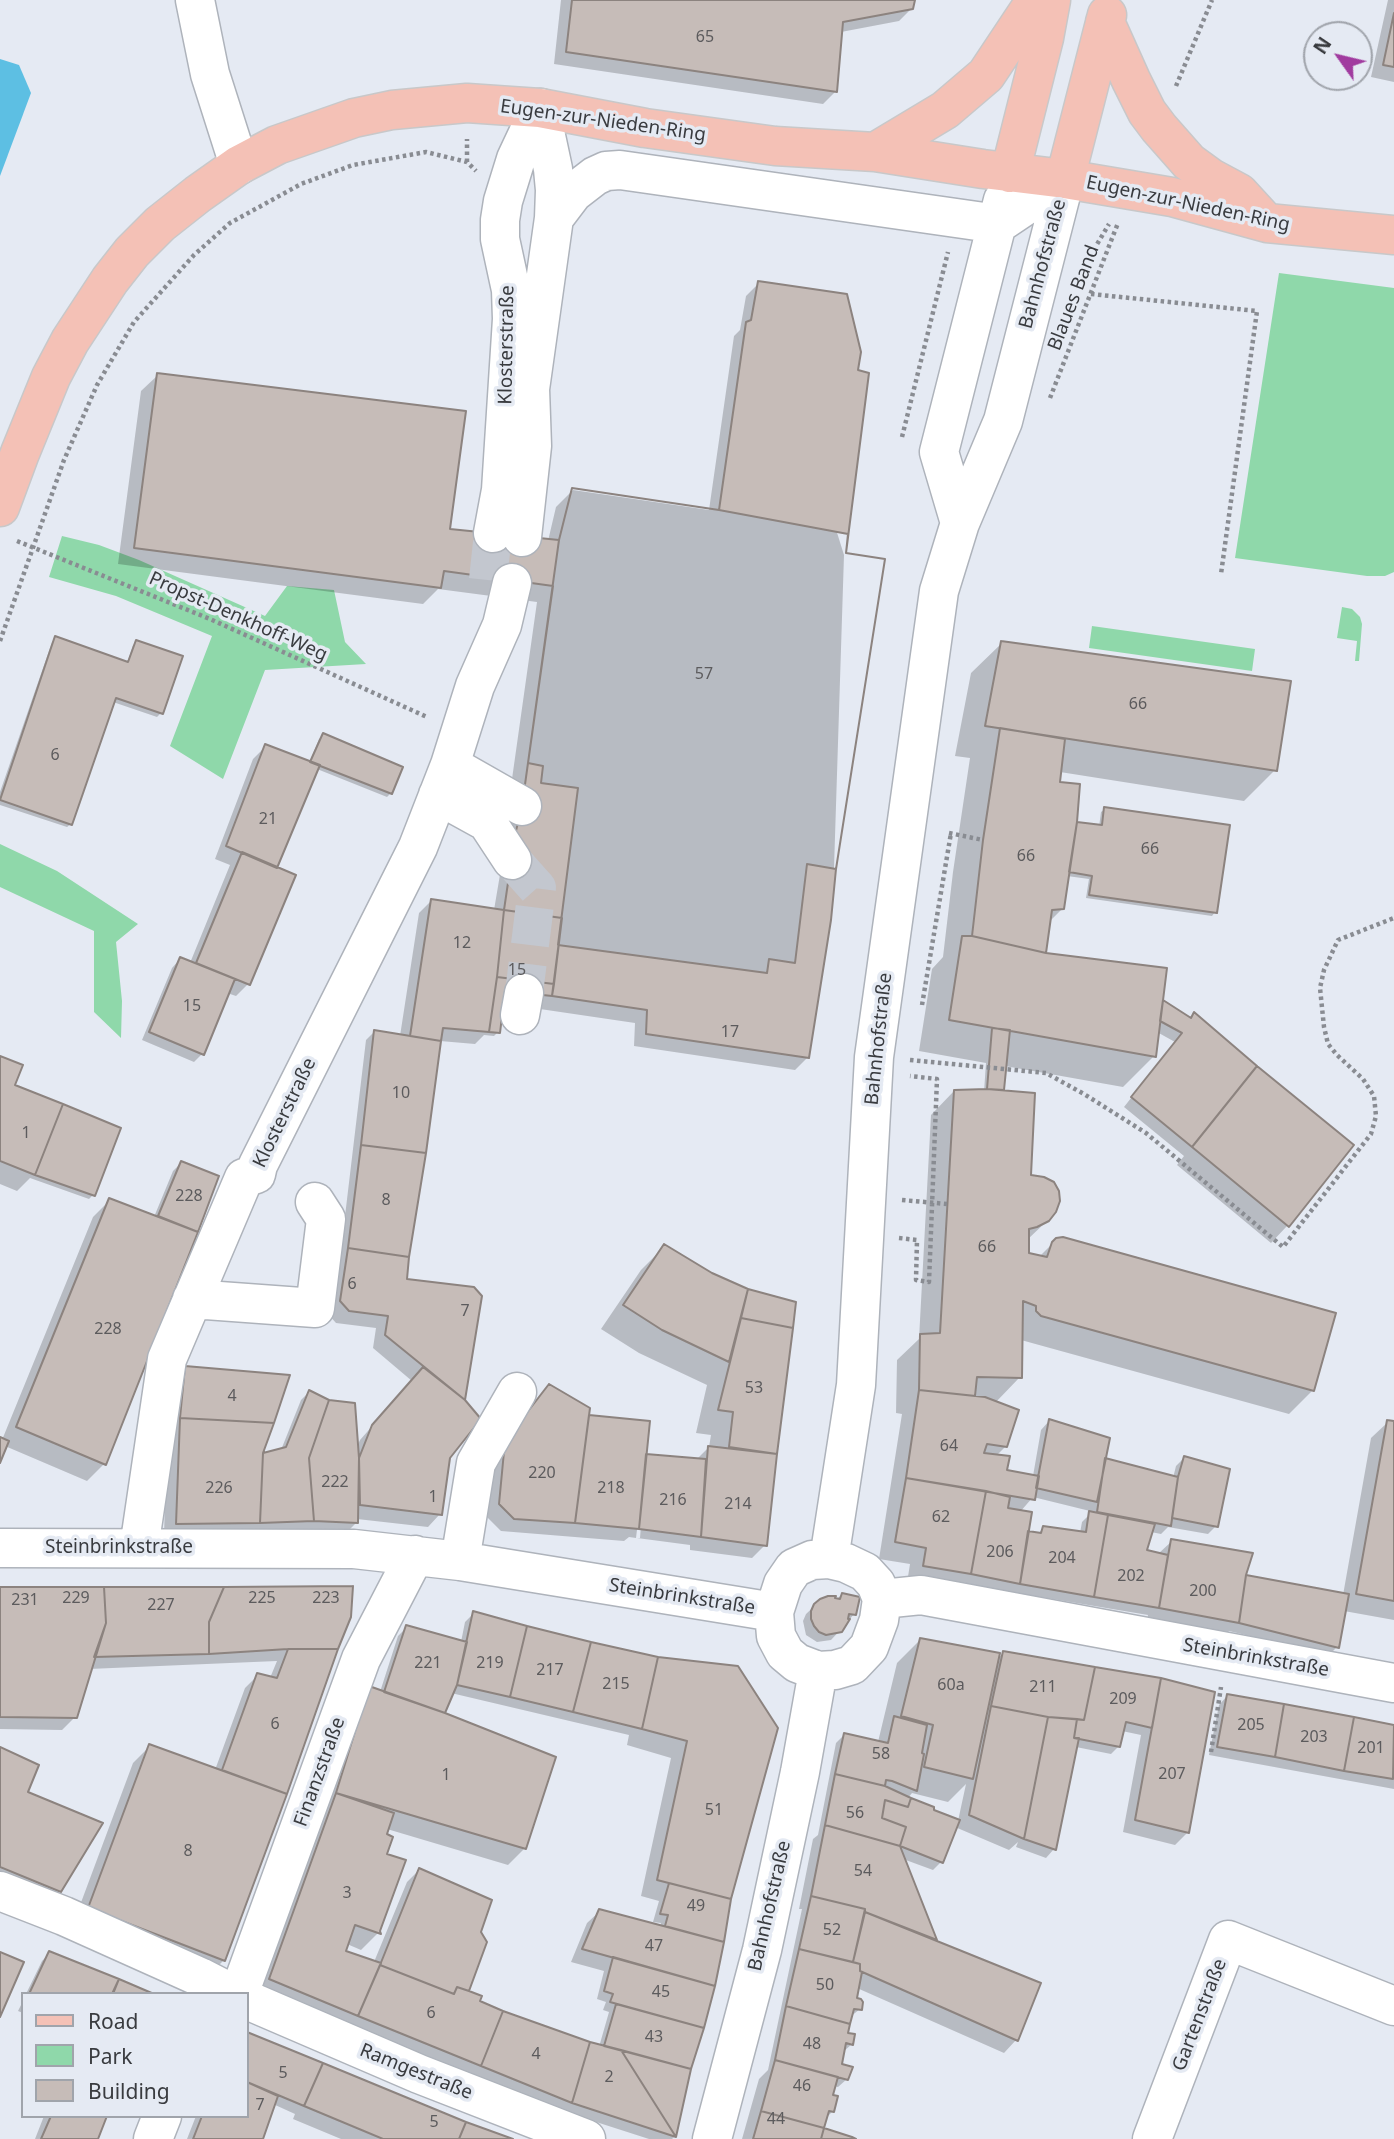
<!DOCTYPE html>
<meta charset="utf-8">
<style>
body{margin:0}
#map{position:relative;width:1394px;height:2139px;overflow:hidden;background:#e5eaf3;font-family:"Noto Sans",sans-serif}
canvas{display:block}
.legend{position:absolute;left:21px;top:1992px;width:228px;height:126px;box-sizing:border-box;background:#e5eaf3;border:2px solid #a0a4ab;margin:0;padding:9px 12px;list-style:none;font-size:21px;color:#393b3f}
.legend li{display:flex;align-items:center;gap:14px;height:35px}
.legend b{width:35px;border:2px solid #a0a4ab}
.north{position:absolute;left:1303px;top:21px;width:70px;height:70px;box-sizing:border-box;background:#e5eaf3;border:2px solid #a0a4ab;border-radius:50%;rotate:304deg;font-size:19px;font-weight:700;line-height:28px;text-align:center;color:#393b3f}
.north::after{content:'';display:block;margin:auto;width:24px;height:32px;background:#a13b9f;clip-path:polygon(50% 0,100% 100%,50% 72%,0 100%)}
</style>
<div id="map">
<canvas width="1394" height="2139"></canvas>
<ul class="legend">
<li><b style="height:9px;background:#f4c1b6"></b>Road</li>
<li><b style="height:19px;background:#8fd8aa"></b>Park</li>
<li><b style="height:19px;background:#c6bcb8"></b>Building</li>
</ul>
<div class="north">N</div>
</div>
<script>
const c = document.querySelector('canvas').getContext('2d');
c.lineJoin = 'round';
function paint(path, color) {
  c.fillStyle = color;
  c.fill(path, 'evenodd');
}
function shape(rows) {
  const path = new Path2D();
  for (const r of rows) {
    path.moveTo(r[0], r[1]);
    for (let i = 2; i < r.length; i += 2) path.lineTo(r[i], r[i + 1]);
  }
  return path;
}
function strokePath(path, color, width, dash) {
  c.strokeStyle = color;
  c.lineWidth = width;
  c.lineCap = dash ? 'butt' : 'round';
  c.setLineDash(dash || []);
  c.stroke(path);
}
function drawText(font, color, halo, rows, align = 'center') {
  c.font = font + ' "Noto Sans",sans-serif';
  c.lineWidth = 7;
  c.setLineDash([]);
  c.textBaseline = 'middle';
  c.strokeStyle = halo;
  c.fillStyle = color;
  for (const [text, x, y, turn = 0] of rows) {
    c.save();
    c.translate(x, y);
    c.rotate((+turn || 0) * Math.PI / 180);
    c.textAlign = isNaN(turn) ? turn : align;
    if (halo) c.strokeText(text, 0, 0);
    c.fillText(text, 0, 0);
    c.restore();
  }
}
paint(shape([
 [1279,273,1394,288,1394,572,1385,576,1367,576,1235,558],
 [62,536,99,545,139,560,265,616,287,586,334,590,345,642,366,664,265,670,223,779,170,746,212,636,116,596,49,577],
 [1342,607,1352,609,1360,617,1362,624,1359,661,1355,661,1357,641,1337,638],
 [1092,626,1255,649,1252,671,1089,648],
 [0,844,57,871,138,924,116,942,122,1001,121,1038,94,1012,94,931,0,887]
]), '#8fd8aa');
paint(shape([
 [0,59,19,65,31,93,0,176]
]), '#5dbfe3');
paint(shape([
 [561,0,914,0,912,8,899,21,841,32,835,92,823,104,554,64],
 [1388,0,1394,0,1394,82,1371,77],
 [759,283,844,555,834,868,808,1057,795,1070,634,1046,635,1023,540,1009,502,994,498,1032,494,1036,484,1035,475,1044,440,1041,405,1280,480,1296,463,1400,448,1457,440,1514,428,1527,357,1519,357,1522,348,1531,304,1529,164,1536,167,1432,186,1368,260,1455,281,1450,301,1400,309,1392,355,1451,360,1440,412,1381,373,1348,376,1328,336,1323,328,1314,340,1258,366,1040,374,1032,400,1036,419,913,431,901,494,910,516,780,512,779,537,602,438,589,423,604,118,564,141,391,158,375,448,531,548,541,556,507,573,490,709,510,734,336,740,330,746,296],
 [55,638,127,663,133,645,137,642,161,713,157,717,113,702,71,824,67,827,0,805,0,792,52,642],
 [1002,643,1275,770,1244,801,1060,772,1058,783,1075,826,1099,827,1101,812,1105,809,1215,912,1212,916,1086,898,1089,879,1067,876,1063,908,1049,922,1044,954,1189,1019,1194,1014,1352,1145,1287,1226,1271,1243,1177,1165,1184,1156,1124,1107,1175,1042,1157,1032,1154,1056,1123,1087,1005,1066,1002,1092,1029,1176,1048,1220,1027,1240,1027,1255,1039,1257,1057,1239,1313,1390,1289,1414,1021,1340,1020,1377,995,1403,1006,1446,996,1456,1004,1471,1033,1476,1041,1430,1049,1421,1103,1459,1173,1478,1176,1466,1184,1458,1216,1526,1208,1534,1168,1527,1161,1534,1151,1532,1144,1551,1158,1554,1172,1541,1243,1576,1343,1595,1371,1438,1388,1422,1394,1423,1394,1620,1344,1611,1337,1647,1329,1655,1229,1631,1225,1635,1147,1620,1148,1615,1011,1592,961,1582,953,1590,907,1583,910,1564,879,1559,902,1414,896,1413,897,1360,919,1339,931,1115,954,1091,984,1092,986,1063,919,1051,932,969,943,957,953,872,970,758,955,756,971,673],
 [1033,1497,1090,1511,1090,1514,1082,1522,1080,1533,1044,1528,1038,1534,1026,1532,1020,1512],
 [323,736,391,793,387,797,317,769,274,869,248,984,236,996,227,993,202,1054,194,1062,142,1040,172,968,180,959,190,963,230,865,215,859,253,759,266,746,309,763,319,739],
 [0,1058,13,1086,119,1129,93,1195,89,1199,30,1178,17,1191,0,1184],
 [181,1163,217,1177,104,1464,87,1481,5,1446,0,1458,0,1439,2,1440,93,1217,110,1200,154,1217,173,1171],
 [665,1246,711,1275,747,1291,794,1303,765,1545,752,1558,690,1550,690,1545,637,1538,640,1538,642,1513,639,1513,636,1538,629,1537,624,1541,501,1531,487,1517,493,1456,537,1399,550,1387,587,1417,644,1455,696,1460,709,1447,711,1435,696,1433,707,1385,639,1353,601,1329,641,1270],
 [0,1589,336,1649,224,1960,207,1977,73,1924,133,1763,150,1746,215,1770,245,1688,258,1675,270,1678,277,1661,89,1669,75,1717,62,1730,0,1729],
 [842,1594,854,1614,845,1625,831,1640,817,1642,806,1635,803,1621,806,1614,821,1600,836,1600],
 [474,1613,658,1658,737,1667,730,1898,714,1985,690,2069,675,2136,672,2139,649,2139,562,2111,254,1996,353,1705,380,1692,398,1636,407,1627,461,1642,465,1622],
 [451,1693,629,1735,627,1745,671,1758,641,1896,659,1901,653,1922,661,1923,660,1927,600,1911,587,1923,571,1962,604,1971,597,1999,606,2002,603,2010,609,2012,599,2047,477,2002,466,1991,479,1932,419,1870,407,1882,374,1962,344,1952,347,1944,361,1950,378,1933,387,1829,508,1865,525,1848,443,1714],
 [920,1640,997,1660,1003,1653,1161,1680,1188,1832,1175,1845,1123,1832,1141,1735,1122,1731,1119,1746,1111,1754,1076,1747,1054,1849,1046,1858,1016,1847,1018,1842,1009,1850,955,1827,941,1862,933,1870,903,1859,935,1942,1039,1984,1016,2040,1004,2053,857,1988,855,1999,860,2009,850,2017,846,2034,852,2044,843,2052,840,2065,847,2079,838,2087,833,2086,831,2096,833,2111,825,2119,822,2129,848,2139,742,2139,759,2079,768,2070,802,1909,799,1909,813,1839,818,1835,836,1743,844,1735,878,1742,897,1663],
 [966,1784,958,1821,932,1811,908,1798,912,1793,948,1802],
 [1227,1696,1394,1726,1394,1789,1209,1755,1219,1705],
 [0,1749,26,1793,60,1891,47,1903,0,1884],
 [50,1953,149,1994,26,1994,42,1961],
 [23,2001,23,2013,18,2011],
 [247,2034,465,2123,508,2139,341,2139,293,2119,295,2114,273,2104,261,2139,187,2139,196,2116,247,2116],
 [44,2116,105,2116,96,2139,35,2139]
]), '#0003');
const building = shape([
 [572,0,915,0,913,9,843,22,837,92,566,52,572,0],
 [1394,13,1394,67,1383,65,1394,13],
 [758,281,847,294,861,352,858,370,869,373,846,553,885,559,836,869,831,920,809,1058,646,1034,647,1010,552,996,562,918,504,910,515,835,522,806,559,540,572,488,719,510,746,322,751,320,758,281],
 [157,373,466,411,450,529,559,540,572,488,719,510,848,534,846,553,885,559,836,869,807,864,795,963,769,959,767,973,558,945,578,788,541,783,543,766,528,763,553,586,444,571,441,588,134,548,157,373],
 [55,636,128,662,136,640,183,656,163,714,116,698,72,825,0,800,55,636],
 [1001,641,1291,681,1277,771,985,726,1001,641],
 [1000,728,1065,739,1060,782,1080,784,1077,822,1064,909,1052,910,1046,953,972,936,983,840,1000,728],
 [323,733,403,767,392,794,310,762,323,733],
 [265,744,320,765,277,868,226,846,265,744],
 [1104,807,1230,825,1217,913,1089,895,1092,876,1069,872,1077,822,1102,825,1104,807],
 [242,852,296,875,250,985,196,963,242,852],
 [431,899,504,910,497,977,489,1032,443,1028,441,1041,410,1036,431,899],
 [504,910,562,918,554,984,497,977,504,910],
 [962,936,972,936,1046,953,1167,968,1156,1057,949,1020,962,936],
 [180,957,235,979,204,1055,149,1032,180,957],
 [497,977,554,984,552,996,505,991,500,1033,489,1032,497,977],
 [1163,1000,1191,1018,1194,1012,1257,1066,1192,1147,1131,1097,1182,1033,1160,1021,1163,1000],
 [992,1028,1010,1030,1004,1090,987,1089,992,1028],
 [374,1030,441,1041,426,1153,361,1145,374,1030],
 [0,1056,23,1065,15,1085,63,1104,35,1175,0,1161,0,1056],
 [1257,1066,1354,1145,1289,1227,1192,1147,1257,1066],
 [987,1089,1035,1093,1031,1175,1044,1177,1054,1182,1059,1191,1060,1201,1056,1212,1049,1221,1037,1227,1029,1229,1029,1253,1047,1257,1052,1242,1056,1238,1063,1237,1336,1313,1314,1391,1041,1316,1036,1311,1036,1306,1023,1301,1022,1378,977,1377,975,1396,919,1390,920,1334,940,1333,954,1090,987,1089],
 [63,1104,121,1128,95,1196,35,1175,63,1104],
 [361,1145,426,1153,409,1257,348,1248,361,1145],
 [181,1161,219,1176,198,1232,158,1216,181,1161],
 [109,1198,198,1232,106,1465,16,1427,109,1198],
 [664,1244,712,1273,748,1289,729,1362,662,1330,623,1305,664,1244],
 [348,1248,409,1257,407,1279,474,1287,482,1296,465,1400,385,1335,388,1316,349,1311,340,1301,348,1248],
 [748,1289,796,1302,793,1328,741,1318,748,1289],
 [741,1318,793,1328,777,1454,729,1447,733,1412,718,1410,741,1318],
 [185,1366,290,1375,274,1423,180,1418,185,1366],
 [423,1367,465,1400,481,1419,450,1458,442,1515,360,1505,359,1458,372,1425,423,1367],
 [549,1384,590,1408,575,1523,514,1519,499,1504,505,1441,549,1384],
 [309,1390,329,1400,309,1458,314,1521,260,1523,263,1453,286,1447,309,1390],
 [919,1390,985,1397,1019,1410,1007,1447,987,1444,984,1453,1010,1456,1007,1470,1039,1476,1035,1500,906,1478,919,1390],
 [329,1400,355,1403,359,1458,358,1523,314,1521,309,1458,329,1400],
 [589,1415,650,1421,639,1529,575,1523,589,1415],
 [180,1418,274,1423,263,1453,260,1523,176,1524,180,1418],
 [1049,1419,1110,1438,1097,1502,1036,1488,1049,1419],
 [1387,1420,1394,1421,1394,1601,1356,1594,1387,1420],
 [0,1437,9,1441,0,1463,0,1437],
 [708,1446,777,1454,767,1546,701,1537,708,1446],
 [646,1454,706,1459,701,1537,639,1529,646,1454],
 [1184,1456,1230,1469,1218,1527,1172,1518,1178,1477,1184,1456],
 [1105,1458,1178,1477,1171,1526,1097,1512,1105,1458],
 [906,1478,986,1491,971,1574,923,1566,926,1548,895,1542,906,1478],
 [986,1491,1010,1497,1008,1508,1032,1512,1020,1584,971,1574,986,1491],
 [1089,1511,1108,1515,1094,1597,1020,1584,1028,1531,1041,1533,1043,1526,1086,1532,1089,1511],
 [1108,1515,1155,1524,1147,1550,1168,1555,1159,1608,1094,1597,1108,1515],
 [1171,1539,1253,1553,1246,1575,1239,1623,1159,1608,1171,1539],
 [1246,1575,1349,1594,1339,1648,1239,1623,1246,1575],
 [353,1586,351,1617,338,1649,288,1649,209,1654,209,1622,224,1587,353,1586],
 [0,1587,104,1587,106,1623,77,1718,0,1717,0,1587],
 [104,1587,224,1587,209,1622,209,1654,94,1657,106,1623,104,1587],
 [842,1593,860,1597,856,1615,849,1614,848,1619,850,1619,842,1632,826,1635,819,1632,814,1626,811,1619,811,1611,814,1604,820,1599,828,1596,836,1596,835,1598,840,1599,842,1593],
 [473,1611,527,1626,510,1697,457,1685,473,1611],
 [406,1625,467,1642,457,1685,445,1713,384,1692,406,1625],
 [527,1626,591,1642,573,1712,510,1697,527,1626],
 [920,1638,1000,1653,973,1779,924,1767,933,1725,901,1716,920,1638],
 [591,1642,658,1657,642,1729,573,1712,591,1642],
 [288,1649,338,1649,287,1794,222,1770,257,1673,277,1678,288,1649],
 [1003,1651,1095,1667,1084,1720,1048,1717,991,1706,1003,1651],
 [658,1657,738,1666,778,1728,731,1899,657,1880,687,1741,642,1729,658,1657],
 [1095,1667,1161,1678,1152,1728,1126,1722,1120,1747,1074,1738,1077,1719,1084,1720,1095,1667],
 [1161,1678,1215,1692,1189,1833,1135,1820,1161,1678],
 [369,1686,445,1713,556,1757,526,1849,336,1793,369,1686],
 [1227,1694,1284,1704,1275,1757,1217,1747,1227,1694],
 [1284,1704,1354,1717,1344,1771,1275,1757,1284,1704],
 [991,1706,1048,1717,1024,1839,969,1815,991,1706],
 [894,1716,927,1725,922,1753,924,1754,917,1791,892,1781,886,1780,885,1786,835,1774,844,1733,888,1743,894,1716],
 [1048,1717,1077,1719,1074,1738,1079,1738,1056,1850,1024,1839,1048,1717],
 [1354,1717,1394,1725,1393,1779,1344,1771,1354,1717],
 [149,1744,287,1794,225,1961,88,1908,149,1744],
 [0,1747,39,1765,28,1792,103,1823,61,1892,0,1867,0,1747],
 [835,1774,885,1786,911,1798,908,1807,885,1800,882,1818,906,1827,900,1846,825,1825,835,1774],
 [336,1793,394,1813,387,1834,393,1837,387,1854,406,1860,380,1931,381,1934,355,1925,346,1951,381,1963,358,2016,269,1979,336,1793],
 [911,1798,934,1807,934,1810,960,1820,943,1863,900,1846,906,1827,882,1818,885,1800,908,1807,911,1798],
 [825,1825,900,1846,937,1940,865,1912,865,1909,811,1896,825,1825],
 [419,1868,492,1900,481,1932,487,1942,469,1991,457,1987,454,1994,380,1965,419,1868],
 [669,1883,731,1899,724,1942,665,1926,668,1915,660,1914,669,1883],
 [811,1896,865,1909,853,1962,799,1949,811,1896],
 [599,1909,724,1942,715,1986,582,1949,599,1909],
 [865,1912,1041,1983,1018,2041,860,1971,860,1964,853,1962,865,1912],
 [799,1949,860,1964,860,1971,862,1972,857,1998,861,1999,863,2002,862,2010,854,2009,850,2024,786,2006,799,1949],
 [49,1951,119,1979,112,1994,29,1994,49,1951],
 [0,1952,24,1962,0,2017,0,1952],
 [613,1957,715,1986,704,2028,610,2002,613,1994,604,1991,613,1957],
 [380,1965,454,1994,457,1987,469,1991,482,1996,480,2001,503,2011,481,2066,358,2016,380,1965],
 [119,1979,154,1994,113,1994,119,1979],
 [616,2004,704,2028,691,2069,604,2046,616,2004],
 [786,2006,850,2024,848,2033,855,2034,853,2045,846,2043,842,2064,853,2067,848,2080,775,2060,786,2006],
 [503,2011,590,2042,572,2103,481,2066,503,2011],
 [247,2032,323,2063,304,2106,247,2082,247,2032],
 [590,2042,621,2050,676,2137,572,2103,590,2042],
 [621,2050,691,2069,676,2137,621,2050],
 [775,2060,838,2077,833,2095,838,2096,834,2112,829,2111,824,2128,761,2111,775,2060],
 [323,2063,466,2122,459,2139,383,2139,304,2106,323,2063],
 [247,2082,278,2096,263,2139,193,2139,202,2116,247,2116,247,2082],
 [761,2111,824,2128,821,2139,753,2139,761,2111],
 [51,2116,107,2116,98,2139,41,2139,51,2116],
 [466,2122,513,2139,459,2139,466,2122],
 [824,2128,852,2137,856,2139,821,2139,824,2128]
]);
paint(building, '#c6bcb8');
strokePath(building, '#8c837f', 2);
strokePath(shape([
 [488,580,493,533],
 [512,860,537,888,524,993]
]), '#c3c7cf', 38, [38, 19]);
const minor = shape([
 [195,0,210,74,239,165],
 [554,218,573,193,595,176,606,171,620,170,998,224,1065,179],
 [960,523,939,452,1003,200],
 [493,533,501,490,512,319,511,290,500,239,500,220,503,201,516,159,540,108],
 [522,537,532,446,530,389,554,218,555,190,553,169,540,108],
 [450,765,522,806],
 [438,795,487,822,512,860],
 [520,1015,524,993],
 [192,1299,315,1308,326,1219,315,1202],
 [0,1548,354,1549,460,1561,774,1612,783,1584,794,1568,812,1560,829,1559,846,1563,865,1572,876,1584,882,1599,921,1595,1394,1683],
 [139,1548,167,1359,244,1178,256,1174,258,1165,418,847,450,765,475,686,502,625,512,583],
 [829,1559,856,1385,874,1057,939,591,960,523,1003,421,1065,179],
 [460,1561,476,1463,517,1392],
 [774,1612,776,1636,785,1653,797,1663,818,1671,835,1670,852,1665,869,1647,879,1620,882,1599],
 [0,1891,64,1916,200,1977,233,1994],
 [239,1994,361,1659,415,1555],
 [247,2000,419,2074,586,2139],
 [153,2139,162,2116],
 [712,2139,762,1950,800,1772,818,1671],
 [1152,2139,1228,1940,1394,2006]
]);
const major = shape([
 [1105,22,1131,80,1147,112,1159,128,1189,162,1211,178,1239,193,1261,217],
 [875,152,945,110,986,75,1036,0],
 [1010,173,1044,38,1051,0],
 [1065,179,1107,15],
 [0,507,20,453,51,377,70,341,110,280,132,252,160,224,198,194,239,165,277,145,354,118,392,110,467,103,540,108,645,128,775,146,875,152,983,169,1065,179,1172,197,1267,223,1394,235]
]);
strokePath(minor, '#aeb3bb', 41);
strokePath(major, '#c8c8c9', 41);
strokePath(shape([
 [1176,86,1212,0],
 [467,162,467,139],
 [1083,268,1109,224],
 [1091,294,1257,311,1221,574],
 [1050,398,1118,223],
 [902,437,948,252],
 [17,541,210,619,427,717],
 [0,641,64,460,97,385,134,322,194,255,230,223,301,184,353,165,426,152,467,162,476,171],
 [949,833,983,840],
 [922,1005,951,833],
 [910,1060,1046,1073,1084,1094,1146,1133,1283,1247,1371,1134,1376,1116,1374,1096,1363,1079,1337,1055,1328,1044,1324,1027,1320,988,1324,970,1338,940,1394,918],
 [902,1200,947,1204],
 [899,1238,917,1240,916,1280,929,1282,937,1079,910,1076],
 [1211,1752,1221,1687]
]), '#898c92', 4.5, [3.5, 3.5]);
strokePath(minor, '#fff', 38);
strokePath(major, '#f4c1b6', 38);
drawText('16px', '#5c5b5d', null, [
 ["65",705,37],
 ["57",704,674],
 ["66",1138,704],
 ["6",55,755],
 ["21",268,819],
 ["66",1150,849],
 ["66",1026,856],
 ["12",462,943],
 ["15",517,970],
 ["15",192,1006],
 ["17",730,1032],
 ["10",401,1093],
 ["1",26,1133],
 ["228",189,1196],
 ["8",386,1200],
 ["66",987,1247],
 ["6",352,1284],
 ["7",465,1311],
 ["228",108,1329],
 ["53",754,1388],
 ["4",232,1396],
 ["64",949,1446],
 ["220",542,1473],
 ["222",335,1482],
 ["226",219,1488],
 ["218",611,1488],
 ["1",433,1497],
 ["216",673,1500],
 ["214",738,1504],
 ["62",941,1517],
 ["206",1000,1552],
 ["204",1062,1558],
 ["202",1131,1576],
 ["200",1203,1591],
 ["229",76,1598],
 ["225",262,1598],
 ["223",326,1598],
 ["231",25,1600],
 ["227",161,1605],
 ["221",428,1663],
 ["219",490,1663],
 ["217",550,1670],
 ["215",616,1684],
 ["60a",951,1685],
 ["211",1043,1687],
 ["209",1123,1699],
 ["6",275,1724],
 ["205",1251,1725],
 ["203",1314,1737],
 ["201",1371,1748],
 ["58",881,1754],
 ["207",1172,1774],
 ["1",446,1775],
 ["51",714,1810],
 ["56",855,1813],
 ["8",188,1851],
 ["54",863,1871],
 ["3",347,1893],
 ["49",696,1906],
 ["52",832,1930],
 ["47",654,1946],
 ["50",825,1985],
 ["45",661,1992],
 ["6",431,2013],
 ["43",654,2037],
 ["48",812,2044],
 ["4",536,2054],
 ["5",283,2073],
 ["2",609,2077],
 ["46",802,2086],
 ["7",260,2105],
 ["44",776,2119],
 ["5",434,2122]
]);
drawText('19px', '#393b3f', '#e5eaf3', [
 ["Eugen-zur-Nieden-Ring",603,121,8],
 ["Eugen-zur-Nieden-Ring",1188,204,12],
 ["Bahnhofstraße",1043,264,-75],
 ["Blaues Band",1074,298,-69],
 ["Klosterstraße",507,345,-89],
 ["Propst-Denkhoff-Weg",238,617,24],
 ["Bahnhofstraße",879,1039,-84],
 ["Klosterstraße",285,1113,-64],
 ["Steinbrinkstraße",119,1548],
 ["Steinbrinkstraße",682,1597,9],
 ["Steinbrinkstraße",1256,1658,10],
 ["Finanzstraße",320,1772,-70],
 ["Bahnhofstraße",770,1906,-77],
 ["Gartenstraße",1200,2015,-69],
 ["Ramgestraße",416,2072,22]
]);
</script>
